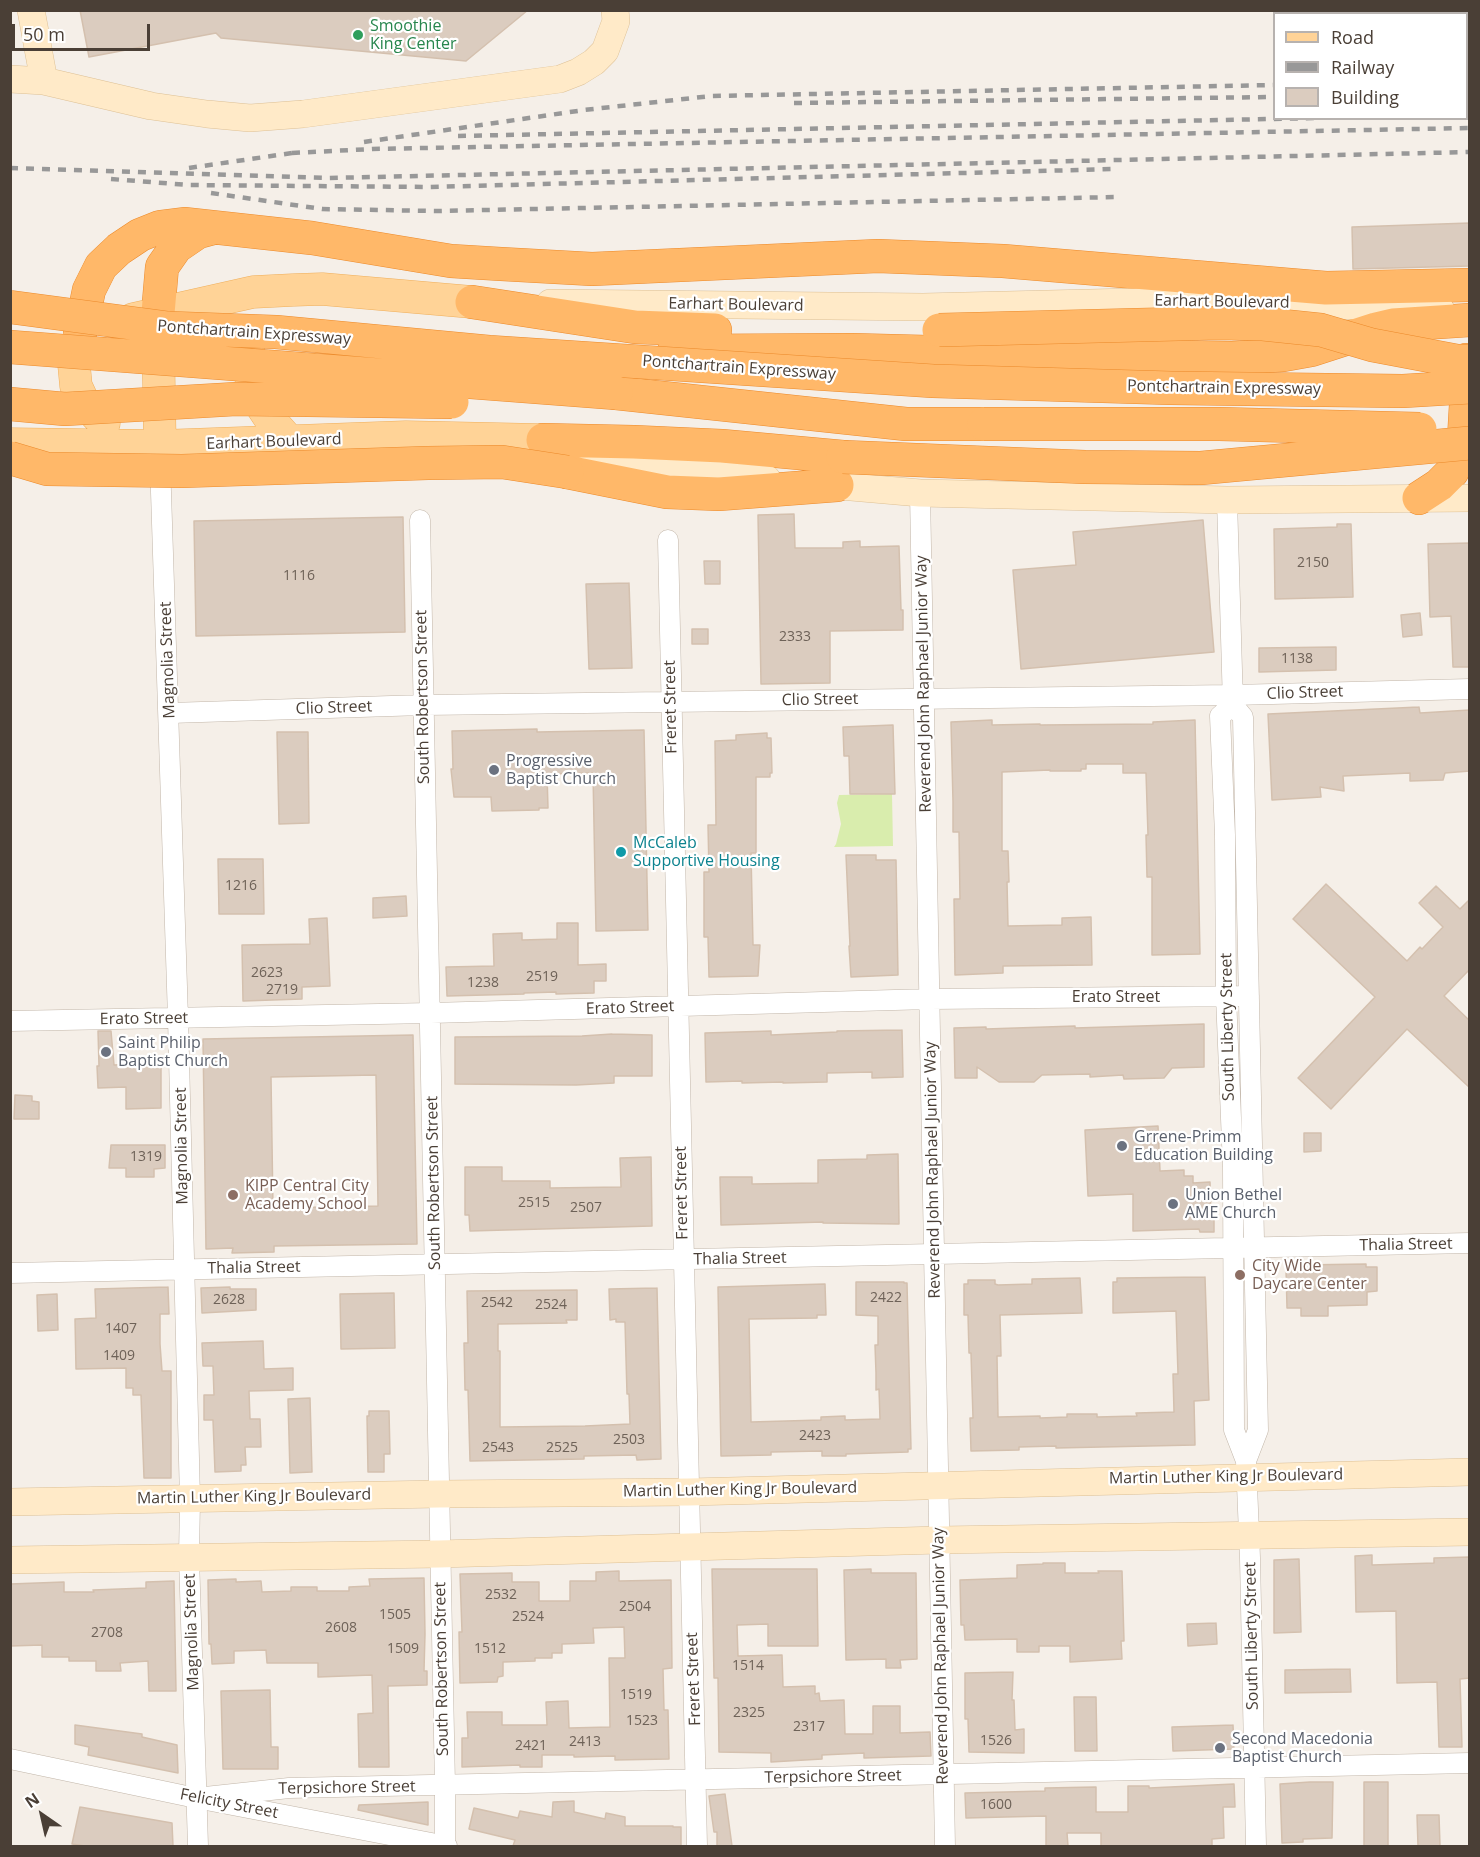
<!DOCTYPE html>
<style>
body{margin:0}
#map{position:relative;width:1480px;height:1857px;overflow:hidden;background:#f5efe8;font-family:"Open Sans",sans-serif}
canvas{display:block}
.frame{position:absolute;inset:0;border:12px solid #4a3f36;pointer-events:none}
.legend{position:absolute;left:1273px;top:12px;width:195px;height:108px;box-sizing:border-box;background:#fff;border:2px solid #b7b2af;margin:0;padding:8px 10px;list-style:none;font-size:18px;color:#4a3f36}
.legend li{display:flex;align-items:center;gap:12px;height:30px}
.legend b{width:30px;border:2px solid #b7b2af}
.north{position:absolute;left:12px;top:1785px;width:60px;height:60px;-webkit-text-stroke:4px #fff;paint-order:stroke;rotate:326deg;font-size:16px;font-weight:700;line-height:24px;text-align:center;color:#4a3f36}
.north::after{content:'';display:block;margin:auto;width:21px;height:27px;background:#4a3f36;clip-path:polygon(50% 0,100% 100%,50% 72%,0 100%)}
.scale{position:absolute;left:12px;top:24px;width:138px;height:27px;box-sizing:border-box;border:3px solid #4a3f36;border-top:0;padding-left:8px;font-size:18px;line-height:21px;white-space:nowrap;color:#4a3f36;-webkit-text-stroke:4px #fff;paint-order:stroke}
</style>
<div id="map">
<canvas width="1480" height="1857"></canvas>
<div class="frame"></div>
<ul class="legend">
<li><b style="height:8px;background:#ffd397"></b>Road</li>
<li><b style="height:8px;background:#989898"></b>Railway</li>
<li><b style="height:16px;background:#dbccbf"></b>Building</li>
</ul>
<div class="north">N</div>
<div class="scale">50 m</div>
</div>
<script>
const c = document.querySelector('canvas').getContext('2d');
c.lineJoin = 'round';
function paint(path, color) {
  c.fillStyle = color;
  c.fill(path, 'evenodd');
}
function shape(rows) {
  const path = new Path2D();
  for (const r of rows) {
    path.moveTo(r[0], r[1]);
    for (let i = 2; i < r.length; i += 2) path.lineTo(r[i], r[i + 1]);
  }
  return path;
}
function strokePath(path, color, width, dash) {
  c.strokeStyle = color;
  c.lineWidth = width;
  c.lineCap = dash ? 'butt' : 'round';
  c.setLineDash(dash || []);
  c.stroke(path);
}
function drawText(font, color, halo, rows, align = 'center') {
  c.font = font + ' "Open Sans",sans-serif';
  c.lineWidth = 4.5;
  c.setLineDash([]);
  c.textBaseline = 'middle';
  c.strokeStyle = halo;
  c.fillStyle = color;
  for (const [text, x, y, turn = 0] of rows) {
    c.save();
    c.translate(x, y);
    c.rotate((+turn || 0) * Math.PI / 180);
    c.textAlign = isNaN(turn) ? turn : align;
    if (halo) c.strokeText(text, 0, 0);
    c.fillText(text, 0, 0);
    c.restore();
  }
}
paint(shape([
 [892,794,893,846,834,847,836,844,841,824,837,803,839,795]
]), '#d9edad');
const building = shape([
 [80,10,528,10,466,61,221,38,216,33,89,57,80,10],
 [1470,223,1470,266,1353,269,1352,227,1470,223],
 [794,514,795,548,843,548,843,542,860,541,860,547,899,546,901,610,903,610,903,630,830,631,830,683,761,684,758,515,794,514],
 [403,517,405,632,196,636,194,521,403,517],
 [1203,520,1214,652,1021,669,1013,570,1076,565,1073,532,1203,520],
 [1337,524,1351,524,1353,597,1275,599,1274,529,1337,527,1337,524],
 [1470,543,1470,667,1453,667,1451,616,1430,617,1428,544,1470,543],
 [704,561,720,561,720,584,705,584,704,561],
 [629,583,632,668,589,669,586,584,629,583],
 [1420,613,1422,635,1403,637,1401,615,1420,613],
 [692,629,708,629,708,644,692,644,692,629],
 [1336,647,1336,670,1259,672,1259,648,1336,647],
 [1419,707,1420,713,1470,710,1470,771,1445,773,1443,780,1410,781,1410,773,1343,776,1344,791,1320,787,1321,797,1272,800,1268,714,1419,707],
 [992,720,992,725,1040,724,1040,725,1153,724,1153,722,1195,720,1200,954,1152,955,1152,877,1147,877,1146,835,1148,835,1146,773,1123,773,1123,764,1086,764,1086,769,1081,769,1081,771,1050,771,1050,770,1002,772,1002,851,1008,851,1009,882,1007,882,1008,926,1062,925,1062,918,1091,917,1092,965,1003,966,1003,973,955,975,954,899,960,899,959,832,953,832,953,802,951,722,992,720],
 [893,725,895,794,850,794,849,756,844,756,843,727,893,725],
 [537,729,537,732,644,730,648,930,596,931,593,773,547,774,548,808,539,808,539,810,492,811,491,797,454,797,451,769,453,769,452,731,537,729],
 [277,732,308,732,309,823,279,824,277,732],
 [767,733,767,738,771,738,772,773,770,773,770,777,756,777,756,853,751,853,753,945,760,945,758,976,709,977,708,937,704,937,704,872,709,872,708,825,716,825,715,741,736,740,736,735,767,733],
 [846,855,876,855,876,860,896,860,898,975,851,977,849,946,850,946,846,855],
 [218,859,263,859,264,914,219,914,218,859],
 [1326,884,1407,961,1420,947,1422,949,1443,927,1419,903,1436,886,1460,909,1470,899,1470,969,1444,996,1470,1021,1470,1088,1407,1029,1331,1109,1298,1078,1375,997,1293,919,1326,884],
 [406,896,407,916,373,918,373,898,406,896],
 [327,918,330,986,302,987,302,999,243,1001,242,945,310,944,309,919,327,918],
 [557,923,578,923,578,965,606,964,606,981,594,981,594,993,556,994,556,992,524,993,524,994,447,996,446,967,494,966,493,934,522,933,522,940,557,939,557,923],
 [1204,1024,1204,1067,1172,1068,1164,1078,1124,1079,1123,1075,1090,1077,1090,1074,1042,1075,1034,1082,999,1082,977,1067,977,1078,955,1078,954,1028,986,1027,986,1029,1075,1026,1075,1028,1204,1024],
 [902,1030,903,1077,872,1078,872,1072,827,1073,827,1082,783,1083,783,1082,742,1083,742,1081,706,1082,705,1033,771,1031,771,1035,837,1032,837,1031,902,1030],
 [98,1031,111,1031,114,1065,161,1063,161,1108,126,1109,126,1087,98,1088,97,1066,99,1066,98,1031],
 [612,1034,652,1035,652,1076,614,1076,614,1083,576,1085,455,1084,455,1037,582,1036,612,1034],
 [413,1035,417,1244,274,1246,274,1252,232,1253,233,1248,206,1249,203,1039,413,1035],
 [376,1075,378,1206,273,1208,271,1077,376,1075],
 [15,1095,32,1096,32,1101,39,1102,39,1119,14,1119,15,1095],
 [1158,1126,1160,1171,1184,1170,1184,1176,1193,1176,1193,1183,1210,1182,1211,1217,1214,1217,1214,1232,1200,1232,1199,1229,1133,1231,1133,1194,1088,1196,1085,1130,1158,1126],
 [1304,1133,1321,1133,1321,1151,1304,1152,1304,1133],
 [111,1145,165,1145,165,1168,154,1169,154,1177,126,1177,126,1168,109,1168,111,1145],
 [898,1154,899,1224,823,1223,823,1222,721,1225,720,1177,752,1177,752,1184,818,1183,818,1160,867,1159,867,1155,898,1154],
 [651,1157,652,1226,470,1231,469,1215,465,1215,465,1167,502,1167,502,1181,550,1181,550,1188,621,1187,620,1158,651,1157],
 [1366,1264,1366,1267,1377,1267,1377,1291,1367,1292,1367,1305,1328,1306,1328,1316,1301,1316,1301,1308,1287,1308,1286,1269,1300,1269,1300,1265,1366,1264],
 [1205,1277,1209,1400,1194,1401,1195,1445,1056,1448,1056,1446,1019,1447,1019,1450,971,1451,970,1418,973,1418,971,1353,969,1353,968,1315,964,1315,964,1284,968,1284,968,1280,995,1280,995,1284,998,1285,1032,1284,1032,1279,1080,1278,1082,1313,1000,1315,1001,1356,997,1356,998,1417,1040,1416,1040,1418,1067,1417,1067,1414,1097,1414,1097,1417,1137,1416,1136,1413,1174,1412,1173,1374,1178,1374,1176,1311,1113,1313,1113,1282,1117,1282,1117,1278,1205,1277],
 [856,1282,904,1282,904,1283,907,1283,911,1449,908,1449,908,1452,846,1454,846,1456,822,1456,822,1451,771,1452,771,1455,721,1456,718,1287,825,1284,826,1315,817,1315,817,1318,749,1319,751,1422,821,1420,821,1417,845,1416,845,1420,880,1419,879,1389,876,1390,876,1373,875,1345,878,1345,878,1316,856,1315,856,1282],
 [168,1287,169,1314,160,1314,160,1344,162,1371,171,1371,171,1478,144,1478,141,1395,133,1395,133,1388,126,1388,126,1368,76,1369,75,1319,96,1318,95,1289,168,1287],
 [230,1287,230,1289,256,1289,256,1310,202,1313,201,1288,230,1287],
 [657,1288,661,1459,637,1460,636,1455,584,1456,584,1459,470,1461,468,1390,465,1390,464,1343,468,1343,467,1291,577,1290,577,1320,566,1320,567,1323,498,1324,498,1351,500,1351,500,1427,585,1426,630,1424,629,1394,627,1394,625,1322,616,1322,616,1319,610,1320,609,1289,657,1288],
 [394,1293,395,1348,341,1349,340,1294,394,1293],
 [57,1294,58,1330,38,1331,37,1295,57,1294],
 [263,1341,264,1369,293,1368,293,1390,249,1391,250,1419,260,1419,261,1447,245,1447,246,1465,241,1465,241,1471,215,1472,213,1420,204,1420,204,1395,214,1395,213,1366,203,1366,202,1343,263,1341],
 [310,1398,312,1472,290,1473,288,1399,310,1398],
 [369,1411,389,1411,390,1454,384,1454,384,1472,368,1472,367,1416,369,1416,369,1411],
 [1372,1555,1372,1565,1434,1563,1434,1558,1470,1557,1470,1678,1460,1679,1462,1747,1439,1747,1437,1682,1397,1683,1396,1611,1356,1612,1355,1556,1372,1555],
 [1299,1559,1301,1632,1274,1633,1274,1560,1299,1559],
 [1043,1563,1065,1563,1065,1573,1099,1573,1098,1571,1122,1571,1124,1641,1121,1641,1122,1659,1070,1662,1070,1646,1039,1646,1039,1652,1017,1652,1017,1639,965,1640,964,1625,961,1625,960,1580,1017,1578,1017,1565,1043,1564,1043,1563],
 [712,1569,817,1569,818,1646,768,1646,768,1624,737,1625,738,1656,782,1655,783,1687,815,1686,815,1694,819,1693,820,1701,844,1700,845,1734,873,1734,873,1706,900,1706,900,1733,930,1732,931,1756,864,1758,864,1753,822,1755,822,1759,771,1762,771,1753,719,1752,718,1678,714,1678,712,1569],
 [871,1569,871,1573,916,1573,917,1659,900,1660,901,1668,886,1668,886,1659,846,1660,844,1570,871,1569],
 [619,1571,619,1581,671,1580,672,1668,663,1669,664,1710,668,1710,669,1759,615,1760,615,1756,574,1757,574,1755,542,1755,542,1767,520,1767,520,1765,462,1767,462,1738,468,1738,467,1712,502,1712,502,1725,547,1725,546,1702,568,1701,569,1728,610,1727,609,1658,625,1658,624,1627,593,1628,594,1643,562,1644,562,1653,552,1653,552,1658,535,1658,535,1661,503,1662,503,1676,498,1677,497,1682,460,1683,459,1632,462,1632,460,1574,512,1573,512,1582,539,1582,539,1601,570,1601,570,1581,596,1581,596,1572,619,1571],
 [424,1578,425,1634,424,1671,427,1671,427,1685,388,1686,389,1767,359,1767,358,1714,373,1713,372,1675,318,1677,318,1663,267,1663,266,1650,234,1651,234,1663,212,1664,211,1644,209,1644,208,1580,236,1579,236,1582,261,1581,262,1592,291,1591,291,1587,317,1587,317,1591,349,1591,349,1587,370,1586,369,1579,424,1578],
 [174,1581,176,1691,149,1691,148,1661,120,1663,121,1671,96,1671,96,1661,69,1661,69,1657,42,1657,42,1645,10,1646,10,1584,64,1582,64,1592,94,1592,93,1590,146,1588,146,1582,174,1581],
 [1216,1623,1217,1644,1188,1646,1187,1624,1216,1623],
 [1350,1669,1351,1692,1285,1693,1285,1670,1350,1669],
 [1013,1672,1012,1700,1014,1700,1015,1730,1024,1729,1024,1753,969,1752,968,1719,965,1719,965,1673,1013,1672],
 [270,1690,271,1747,278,1747,278,1769,223,1769,221,1691,270,1690],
 [1074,1697,1096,1697,1097,1751,1075,1751,1074,1697],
 [75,1725,142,1734,142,1737,177,1745,178,1773,88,1755,89,1747,75,1744,75,1725],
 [1233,1725,1234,1749,1173,1751,1172,1727,1233,1725],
 [1310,1782,1333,1782,1332,1838,1303,1839,1303,1842,1282,1843,1280,1784,1310,1782],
 [1364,1782,1388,1782,1388,1846,1364,1846,1364,1782],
 [1234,1784,1235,1807,1223,1807,1224,1838,1212,1839,1212,1846,1101,1846,1101,1833,1067,1833,1068,1846,1046,1846,1046,1816,966,1818,965,1793,1045,1791,1045,1788,1096,1787,1096,1812,1128,1812,1128,1786,1149,1786,1149,1788,1234,1784],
 [725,1794,732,1846,717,1846,717,1832,714,1832,709,1796,725,1794],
 [574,1801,574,1812,605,1819,606,1813,625,1817,625,1826,673,1826,673,1827,681,1827,681,1846,513,1846,515,1840,469,1829,474,1808,518,1818,520,1811,552,1817,553,1802,574,1801],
 [428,1802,428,1825,358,1810,359,1805,428,1802],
 [80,1807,172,1823,173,1846,85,1846,72,1844,80,1807],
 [1417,1815,1439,1815,1440,1846,1418,1846,1417,1815]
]);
paint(building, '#dbccbf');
strokePath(building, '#d4c0ae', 1.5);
const street = shape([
 [160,461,178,1018,190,1499,189,1557,198,1846],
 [920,493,945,1846],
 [1227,500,1233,705,1243,717,1258,1430,1246,1461],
 [420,520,445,1786,445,1846],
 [668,540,697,1846],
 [1233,705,1220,716,1225,835,1226,996,1233,1167,1234,1430,1246,1461,1250,1558,1256,1846],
 [170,713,423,705,1233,695,1470,689],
 [10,1021,431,1013,930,999,1249,996],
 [10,1273,1470,1243],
 [10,1759,196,1798,447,1846],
 [196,1798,289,1788,1470,1763]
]);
const secondary = shape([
 [31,10,44,81],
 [10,79,44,81,151,106,207,114,250,118,303,114,560,79,578,72,594,62,605,51,616,21,615,10],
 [550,303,923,307,1215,300,1441,310],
 [583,450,691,473,767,479],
 [817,484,920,493,1227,500,1470,498],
 [10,1502,438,1494,689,1492,1470,1472],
 [10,1560,439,1554,939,1540,1470,1532]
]);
const primary = shape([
 [133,319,253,292,293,290,322,289,472,302],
 [158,332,160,446],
 [80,333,74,365,76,386,83,401,104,423],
 [249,339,248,360,252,384,261,405,273,423,289,441],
 [10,444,160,446,406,437,543,440]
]);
const highway = shape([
 [472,302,635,327,715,330],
 [158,313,162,267,176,247,198,232,213,228],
 [80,333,89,290,101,266,119,249,140,235,160,227,184,224,312,238,451,261,501,264,592,269,878,256,1003,261,1326,288,1470,285],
 [674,351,852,350,1045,355,1232,358,1283,355,1311,350,1376,329,1393,325,1470,320],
 [616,393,906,424,984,424],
 [543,440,634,442,722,446,843,457],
 [567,472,667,492,719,494,837,485],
 [1419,498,1439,485,1452,472,1459,457,1464,438,1468,370,1466,360]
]);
strokePath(street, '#c2b6a9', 21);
strokePath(secondary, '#ddc095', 28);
strokePath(primary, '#efaf5c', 33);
strokePath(highway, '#ec8a2b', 34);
strokePath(street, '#fff', 20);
strokePath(secondary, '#ffeac8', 27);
strokePath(primary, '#ffd397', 32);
strokePath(highway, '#ffb869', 33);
strokePath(shape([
 [1466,82,1470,82],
 [1466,95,1470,95],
 [794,103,1274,97],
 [1466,116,1470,115],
 [458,136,1319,118],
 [364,142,584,110,711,96,1274,85],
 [292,153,372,149,1470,128],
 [10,168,329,178,1470,152],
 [189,168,299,152],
 [111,179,188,185,430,187,1115,169],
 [211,193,322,209,438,211,1117,197]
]), '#989898', 4.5, [8, 8]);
const highwayBridge = shape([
 [10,307,168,328,276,332,489,352,933,381,1171,388,1403,391,1470,387],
 [939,330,1218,323,1263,324,1321,330,1372,345,1457,361,1470,361],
 [10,347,616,393],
 [10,404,65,409,236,399,452,402],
 [984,424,1219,424,1420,429],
 [843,457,1085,467,1201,468,1470,443],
 [10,458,47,469,182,471,428,463,502,462,567,472]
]);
strokePath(highwayBridge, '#ec8a2b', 34, []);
strokePath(highwayBridge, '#ffb869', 33);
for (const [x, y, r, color] of [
 [358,35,6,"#2e9e5b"],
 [494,770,6,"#6b7280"],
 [621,852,6,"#0f9aa8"],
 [106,1052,6,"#6b7280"],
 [1122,1146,6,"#6b7280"],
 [233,1195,6,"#8d6e63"],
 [1173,1204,6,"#6b7280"],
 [1240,1275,6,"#8d6e63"],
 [1220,1748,6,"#6b7280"]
]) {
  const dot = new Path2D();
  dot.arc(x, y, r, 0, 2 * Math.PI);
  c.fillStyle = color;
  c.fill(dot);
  strokePath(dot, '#fff', 2);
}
drawText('14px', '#6e6258', null, [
 ["2150",1313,563],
 ["1116",299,576],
 ["2333",795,637],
 ["1138",1297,659],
 ["1216",241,886],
 ["2623",267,973],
 ["2519",542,977],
 ["1238",483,983],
 ["2719",282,990],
 ["1319",146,1157],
 ["2515",534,1203],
 ["2507",586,1208],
 ["2422",886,1298],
 ["2628",229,1300],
 ["2542",497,1303],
 ["2524",551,1305],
 ["1407",121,1329],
 ["1409",119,1356],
 ["2423",815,1436],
 ["2503",629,1440],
 ["2543",498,1448],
 ["2525",562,1448],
 ["2532",501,1595],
 ["2504",635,1607],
 ["1505",395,1615],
 ["2524",528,1617],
 ["2608",341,1628],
 ["2708",107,1633],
 ["1509",403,1649],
 ["1512",490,1649],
 ["1514",748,1666],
 ["1519",636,1695],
 ["2325",749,1713],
 ["1523",642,1721],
 ["2317",809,1727],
 ["1526",996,1741],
 ["2413",585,1742],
 ["2421",531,1746],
 ["1600",996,1805]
]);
drawText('16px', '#27864d', '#fff', [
 ["Smoothie",370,26],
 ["King Center",370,44]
], 'left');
drawText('16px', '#4a3f36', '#fff', [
 ["Earhart Boulevard",1222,302,1],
 ["Earhart Boulevard",736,305,1],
 ["Pontchartrain Expressway",254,333,4],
 ["Pontchartrain Expressway",739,368,4],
 ["Pontchartrain Expressway",1224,388,1],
 ["Earhart Boulevard",274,442,-2],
 ["Magnolia Street",168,660,-92],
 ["Reverend John Raphael Junior Way",924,684,-91],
 ["Clio Street",1305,693,-2],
 ["South Robertson Street",423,697,-91],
 ["Clio Street",820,700,-1],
 ["Freret Street",671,707,-91],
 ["Clio Street",334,708,-2],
 ["Erato Street",1116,997],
 ["Erato Street",630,1008,-2],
 ["Erato Street",144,1019,-1],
 ["South Liberty Street",1228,1027,-91],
 ["Magnolia Street",182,1146,-91],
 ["Reverend John Raphael Junior Way",933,1170,-91],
 ["South Robertson Street",434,1183,-91],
 ["Freret Street",682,1193,-91],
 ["Thalia Street",1406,1245,-1],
 ["Thalia Street",740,1259,-1],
 ["Thalia Street",254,1268,-1],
 ["Martin Luther King Jr Boulevard",1226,1477,-1],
 ["Martin Luther King Jr Boulevard",740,1490,-1],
 ["Martin Luther King Jr Boulevard",254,1497,-1],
 ["Magnolia Street",192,1632,-92],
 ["South Liberty Street",1252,1636,-91],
 ["Reverend John Raphael Junior Way",941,1656,-91],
 ["South Robertson Street",442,1669,-91],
 ["Freret Street",694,1679,-92],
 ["Terpsichore Street",833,1777,-1],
 ["Terpsichore Street",347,1788,-1],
 ["Felicity Street",229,1804,11]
]);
drawText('16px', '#5b616d', '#fff', [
 ["Progressive",506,761],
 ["Baptist Church",506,779],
 ["Saint Philip",118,1043],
 ["Baptist Church",118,1061],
 ["Grrene-Primm",1134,1137],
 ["Education Building",1134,1155],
 ["Union Bethel",1185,1195],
 ["AME Church",1185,1213],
 ["Second Macedonia",1232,1739],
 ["Baptist Church",1232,1757]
], 'left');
drawText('16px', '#0d838f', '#fff', [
 ["McCaleb",633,843],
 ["Supportive Housing",633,861]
], 'left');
drawText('16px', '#785e54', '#fff', [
 ["KIPP Central City",245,1186],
 ["Academy School",245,1204],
 ["City Wide",1252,1266],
 ["Daycare Center",1252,1284]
], 'left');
</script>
